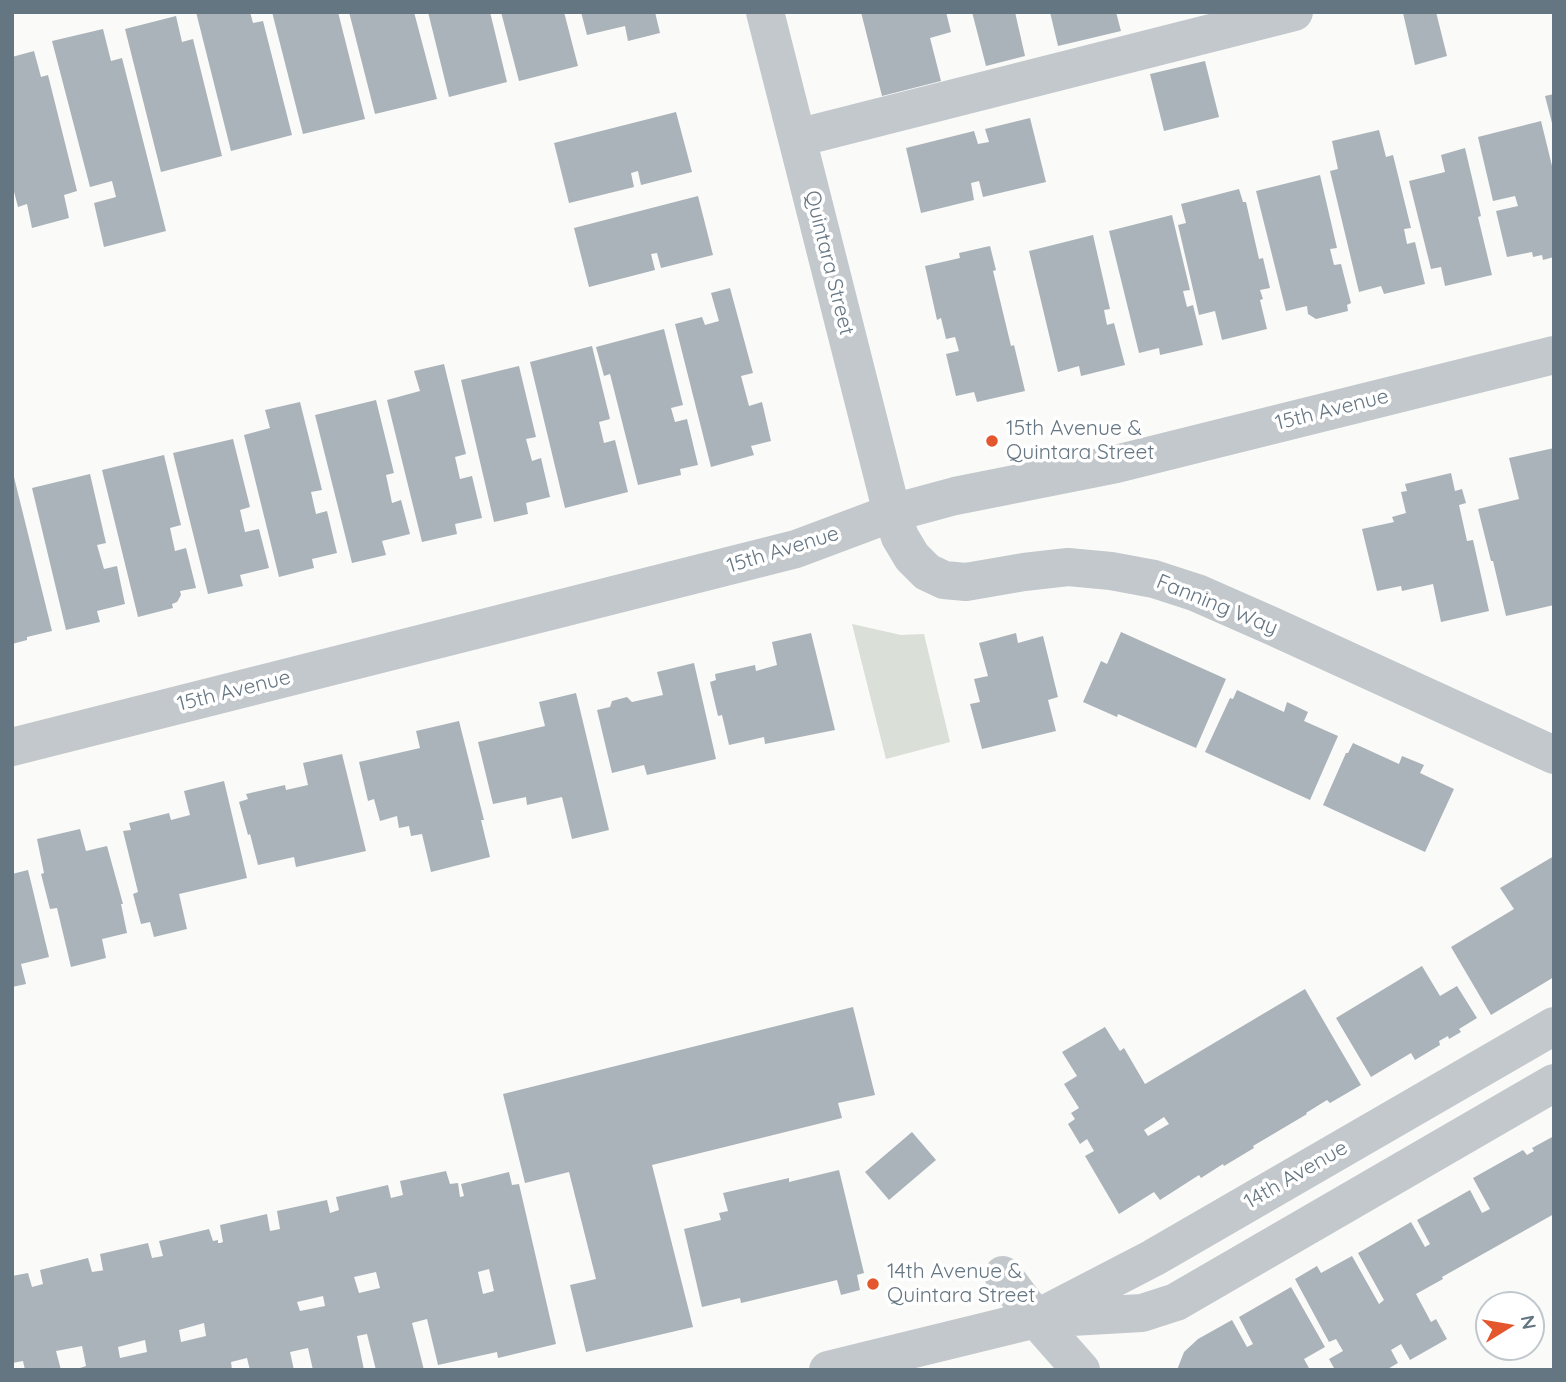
<!DOCTYPE html>
<style>
body{margin:0}
#map{position:relative;width:1566px;height:1382px;overflow:hidden;background:#fafaf8;font-family:Quicksand,sans-serif}
canvas{display:block}
.frame{position:absolute;inset:0;border:14px solid #657683;pointer-events:none}
.north{position:absolute;left:1475px;top:1291px;width:70px;height:70px;box-sizing:border-box;background:#fff;border:2px solid #c1c8cd;border-radius:50%;rotate:79deg;font-size:19px;font-weight:700;line-height:28px;text-align:center;color:#657683}
.north::after{content:'';display:block;margin:auto;width:24px;height:32px;background:#e4572e;clip-path:polygon(50% 0,100% 100%,50% 72%,0 100%)}
</style>
<div id="map">
<canvas width="1566" height="1382"></canvas>
<div class="frame"></div>
<div class="north">N</div>
</div>
<script>
const c = document.querySelector('canvas').getContext('2d');
c.lineJoin = 'round';
function paint(path, color) {
  c.fillStyle = color;
  c.fill(path, 'evenodd');
}
function shape(rows) {
  const path = new Path2D();
  for (const r of rows) {
    path.moveTo(r[0], r[1]);
    for (let i = 2; i < r.length; i += 2) path.lineTo(r[i], r[i + 1]);
  }
  return path;
}
function strokePath(path, color, width, dash) {
  c.strokeStyle = color;
  c.lineWidth = width;
  c.lineCap = dash ? 'butt' : 'round';
  c.setLineDash(dash || []);
  c.stroke(path);
}
function drawText(font, color, halo, rows, align = 'center') {
  c.font = font + ' Quicksand,sans-serif';
  c.lineWidth = 7;
  c.setLineDash([]);
  c.textBaseline = 'middle';
  c.strokeStyle = halo;
  c.fillStyle = color;
  for (const [text, x, y, turn = 0] of rows) {
    c.save();
    c.translate(x, y);
    c.rotate((+turn || 0) * Math.PI / 180);
    c.textAlign = isNaN(turn) ? turn : align;
    if (halo) c.strokeText(text, 0, 0);
    c.fillText(text, 0, 0);
    c.restore();
  }
}
paint(shape([
 [852,624,901,635,924,634,950,742,886,759]
]), '#dadfd7');
paint(shape([
 [196,12,250,12,253,23,263,21,292,135,231,151],
 [272,12,338,12,365,119,303,134],
 [349,12,414,12,437,99,375,114],
 [428,12,490,12,507,82,449,97],
 [501,12,564,12,578,66,519,81],
 [581,12,655,12,660,33,628,41,625,26,587,35],
 [861,12,946,12,951,32,930,38,941,81,882,96],
 [972,12,1015,12,1025,56,986,66],
 [1050,12,1116,12,1121,31,1058,46],
 [1436,12,1447,56,1415,65,1403,13],
 [176,16,182,42,193,39,222,156,161,172,125,29],
 [103,29,111,61,122,58,166,231,104,247,94,203,116,197,112,181,90,187,52,41],
 [34,51,41,77,48,75,77,191,64,195,69,218,32,228,27,204,18,207,12,184,12,57],
 [1205,61,1219,117,1164,131,1150,74],
 [1554,94,1554,127,1553,127,1545,96],
 [676,112,692,172,641,185,638,171,631,173,634,187,569,203,554,143],
 [1030,118,1046,182,983,197,979,181,971,183,974,200,921,213,906,148,974,131,978,144,989,142,985,129],
 [1541,121,1554,174,1554,257,1543,260,1542,255,1533,257,1532,252,1507,257,1496,211,1518,206,1515,196,1493,201,1478,137],
 [1379,130,1386,157,1393,155,1411,228,1404,229,1407,244,1415,242,1425,284,1384,294,1381,286,1359,292,1330,171,1338,169,1332,141],
 [1465,148,1481,216,1478,217,1492,275,1445,286,1441,267,1431,269,1409,181,1445,172,1441,155],
 [1320,175,1337,248,1330,249,1334,265,1341,264,1351,303,1347,305,1348,311,1316,319,1308,314,1307,306,1286,311,1256,191],
 [1239,189,1243,202,1246,202,1259,259,1263,258,1270,288,1260,290,1263,299,1260,300,1267,329,1222,340,1215,311,1199,315,1178,225,1186,223,1181,204],
 [698,196,713,255,661,268,657,253,651,254,655,270,589,287,574,228],
 [1172,215,1190,290,1183,291,1187,307,1193,305,1203,345,1160,355,1159,348,1139,353,1109,231],
 [1093,235,1110,309,1104,310,1107,325,1114,323,1125,365,1081,376,1079,366,1058,372,1029,251],
 [990,246,996,270,993,271,1011,346,1014,345,1025,391,977,402,974,392,956,396,946,354,959,351,955,337,946,339,941,318,937,320,925,266,960,258,959,253],
 [730,288,753,373,741,376,749,406,762,402,771,441,751,446,754,455,711,467,675,324,702,317,705,325,719,321,711,293],
 [664,329,683,405,671,408,675,422,687,419,698,465,680,469,681,475,638,485,610,374,604,376,596,347],
 [592,346,610,419,599,422,604,443,615,440,628,492,565,508,530,362],
 [444,364,466,454,455,457,460,479,472,476,482,518,455,524,457,534,422,542,387,400,420,391,414,371],
 [519,366,536,437,526,439,532,461,541,458,550,497,526,503,528,514,494,522,461,380],
 [376,400,394,473,386,475,392,503,401,500,410,534,382,541,386,555,352,563,315,415],
 [300,402,322,490,311,492,316,514,327,511,337,553,312,559,314,568,279,577,244,435,270,428,265,410],
 [233,439,250,507,240,510,245,532,259,529,269,568,240,575,243,586,208,594,173,453],
 [1554,448,1554,605,1506,616,1493,561,1491,561,1478,509,1519,499,1509,458],
 [164,455,181,525,170,528,175,551,186,548,196,588,180,591,181,595,177,602,172,604,173,608,138,617,102,470],
 [12,469,52,631,27,637,27,640,12,644],
 [1451,473,1455,491,1462,489,1466,503,1459,505,1467,541,1473,540,1489,611,1441,622,1433,584,1402,591,1401,586,1377,591,1362,529,1394,522,1392,517,1406,513,1401,492,1407,491,1405,484],
 [90,474,106,543,97,545,104,569,117,566,125,604,97,611,100,622,66,630,32,488],
 [1121,632,1226,679,1196,748,1118,714,1117,717,1083,702,1101,661,1107,664],
 [811,633,835,730,765,744,764,737,729,745,722,715,718,716,710,682,716,680,715,674,755,665,756,671,777,665,772,642],
 [1016,633,1018,643,1043,636,1058,697,1048,700,1056,731,982,749,970,704,980,702,974,679,988,676,979,643],
 [694,663,716,759,647,775,644,765,612,773,597,710,610,707,612,701,627,697,632,702,663,695,657,672],
 [1237,690,1284,712,1287,702,1308,712,1304,721,1338,736,1310,800,1205,752,1230,698,1233,699],
 [576,693,609,830,572,839,562,797,527,805,526,797,493,804,478,742,545,726,539,702],
 [459,721,484,820,481,820,490,857,431,872,422,834,411,836,409,826,399,828,397,816,380,821,374,799,368,801,359,762,420,748,416,731],
 [1353,743,1399,764,1402,756,1424,765,1420,773,1454,789,1425,852,1323,805,1346,753,1348,753],
 [342,754,366,851,296,867,294,857,258,865,250,834,248,835,239,802,248,799,246,794,285,785,286,790,308,785,303,763],
 [224,781,247,878,179,894,187,929,154,937,150,922,141,924,133,894,138,892,123,831,131,830,129,823,169,813,171,820,190,815,184,791],
 [80,829,86,851,107,846,123,904,121,904,127,933,102,939,106,958,71,967,57,908,50,909,41,874,44,873,37,839],
 [1554,856,1554,977,1491,1015,1451,947,1514,909,1500,888],
 [28,870,49,957,21,964,26,984,12,987,12,874],
 [1422,966,1440,996,1457,986,1477,1018,1459,1029,1461,1032,1449,1039,1448,1036,1439,1041,1440,1045,1415,1060,1411,1053,1371,1077,1336,1018],
 [1305,989,1361,1085,1330,1103,1327,1100,1306,1113,1307,1114,1253,1146,1254,1148,1224,1166,1223,1164,1201,1178,1199,1175,1160,1200,1154,1192,1119,1214,1085,1156,1094,1151,1087,1139,1080,1144,1068,1124,1075,1119,1071,1113,1079,1108,1064,1084,1077,1076,1062,1052,1105,1027,1120,1051,1124,1048,1145,1084],
 [1164,1117,1169,1124,1148,1136,1144,1130],
 [853,1007,875,1095,838,1103,842,1118,652,1165,693,1327,586,1352,570,1285,596,1279,569,1172,525,1183,503,1094],
 [912,1132,936,1160,889,1200,865,1172],
 [1554,1136,1554,1214,1442,1277,1443,1279,1416,1294,1431,1322,1436,1319,1447,1339,1410,1360,1401,1344,1391,1350,1398,1363,1386,1370,1335,1370,1329,1359,1343,1351,1336,1339,1329,1342,1295,1279,1317,1266,1321,1273,1352,1256,1379,1304,1384,1300,1358,1253,1411,1222,1425,1247,1430,1244,1417,1220,1470,1190,1482,1213,1490,1209,1473,1178,1523,1150,1527,1155,1534,1151,1532,1148],
 [839,1170,864,1273,857,1275,860,1290,841,1295,837,1280,741,1303,740,1298,702,1307,684,1229,721,1220,719,1213,728,1211,723,1193,789,1178,789,1182],
 [446,1171,450,1184,458,1183,460,1197,464,1196,461,1184,509,1172,512,1185,519,1184,556,1344,498,1358,497,1352,438,1365,427,1319,412,1323,424,1370,376,1370,367,1334,357,1336,364,1370,313,1370,308,1348,290,1352,294,1370,250,1370,247,1358,231,1362,232,1370,74,1370,86,1366,82,1346,56,1351,61,1370,25,1370,23,1361,12,1363,12,1276,28,1273,32,1287,43,1284,40,1270,88,1258,92,1272,105,1270,103,1270,100,1254,148,1243,152,1258,163,1256,159,1241,209,1229,213,1241,218,1240,218,1243,220,1243,223,1242,220,1225,267,1214,270,1231,280,1229,277,1211,327,1200,330,1213,339,1210,336,1197,388,1185,391,1198,403,1195,400,1181],
 [489,1269,494,1291,483,1294,478,1272],
 [376,1272,380,1288,359,1293,354,1277],
 [323,1296,325,1306,300,1311,297,1302],
 [204,1323,206,1336,181,1342,179,1330],
 [145,1340,147,1352,120,1358,118,1347],
 [1291,1287,1325,1347,1304,1359,1310,1370,1177,1370,1184,1352,1198,1339,1232,1320,1247,1347,1253,1344,1239,1317]
]), '#aab3b9');
strokePath(shape([
 [765,12,892,513,900,537,912,557,927,572,944,580,966,582,1024,572,1068,567,1111,571,1154,579,1197,593,1272,626,1554,755],
 [797,138,1294,12],
 [12,747,796,549,892,513,955,496,1116,464,1554,355],
 [1003,1275,1036,1319,1081,1370],
 [1047,1313,1153,1258,1554,1026],
 [828,1370,1036,1319,1142,1313,1176,1302,1554,1083]
]), '#c3c8cc', 38);
for (const [x, y, r, color] of [
 [992,441,7,"#e4572e"],
 [873,1284,7,"#e4572e"]
]) {
  const dot = new Path2D();
  dot.arc(x, y, r, 0, 2 * Math.PI);
  c.fillStyle = color;
  c.fill(dot);
  strokePath(dot, '#fff', 2.5);
}
drawText('21px', '#657683', '#fff', [
 ["Quintara Street",829,263,76],
 ["15th Avenue",1332,410,-14],
 ["15th Avenue",783,550,-17],
 ["Fanning Way",1217,605,22],
 ["15th Avenue",234,691,-14],
 ["14th Avenue",1296,1175,-30]
]);
drawText('21px', '#657683', '#fff', [
 ["15th Avenue &",1006,429],
 ["Quintara Street",1006,453],
 ["14th Avenue &",887,1272],
 ["Quintara Street",887,1296]
], 'left');
</script>
